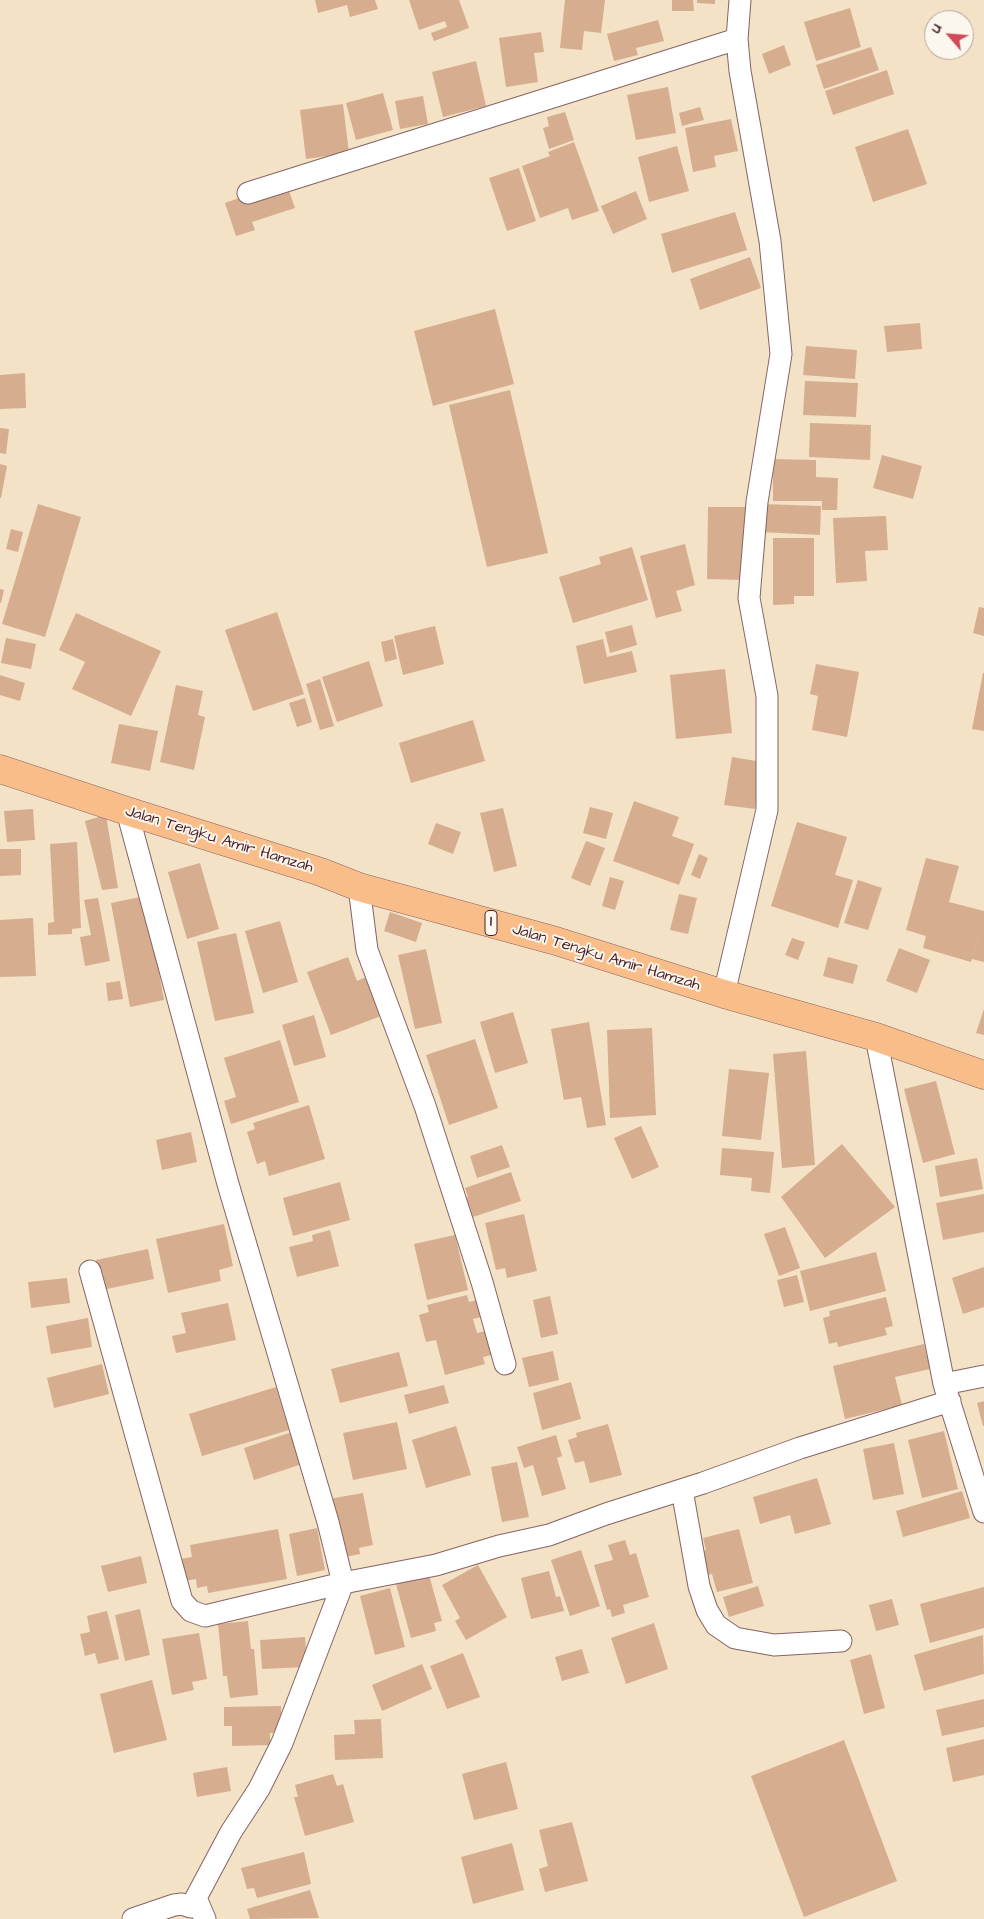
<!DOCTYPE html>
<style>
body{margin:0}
#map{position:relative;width:984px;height:1919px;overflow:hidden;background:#f4e2c7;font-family:"Architects Daughter",sans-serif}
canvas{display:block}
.north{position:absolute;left:924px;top:10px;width:50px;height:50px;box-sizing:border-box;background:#fbf7ec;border:1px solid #b4a19f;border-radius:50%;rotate:297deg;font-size:14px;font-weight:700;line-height:20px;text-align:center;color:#4a1f2b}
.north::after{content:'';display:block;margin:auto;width:18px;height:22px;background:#d1495b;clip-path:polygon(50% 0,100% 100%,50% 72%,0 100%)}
</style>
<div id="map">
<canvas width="984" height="1919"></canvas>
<div class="north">U</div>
</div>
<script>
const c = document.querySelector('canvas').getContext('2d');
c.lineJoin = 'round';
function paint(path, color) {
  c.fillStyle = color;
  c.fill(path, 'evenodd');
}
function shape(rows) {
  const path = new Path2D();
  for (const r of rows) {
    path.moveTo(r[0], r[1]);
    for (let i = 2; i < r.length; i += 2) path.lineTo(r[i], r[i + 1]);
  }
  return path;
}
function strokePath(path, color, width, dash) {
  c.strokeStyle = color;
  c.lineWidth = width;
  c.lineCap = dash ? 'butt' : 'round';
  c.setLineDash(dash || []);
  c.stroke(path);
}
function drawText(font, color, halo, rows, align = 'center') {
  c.font = font + ' "Architects Daughter",sans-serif';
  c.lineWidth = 4;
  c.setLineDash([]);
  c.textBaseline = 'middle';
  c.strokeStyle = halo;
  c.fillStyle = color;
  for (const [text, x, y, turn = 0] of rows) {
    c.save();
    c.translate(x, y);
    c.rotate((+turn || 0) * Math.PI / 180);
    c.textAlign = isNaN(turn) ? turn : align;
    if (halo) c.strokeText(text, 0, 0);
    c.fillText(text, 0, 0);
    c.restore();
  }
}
paint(shape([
 [315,0,375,0,378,9,350,17,347,5,318,13],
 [409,0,459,0,469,28,434,41,431,33,447,27,445,21,419,30],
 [565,0,605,0,601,33,584,31,582,50,560,48],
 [672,0,693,0,694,11,672,11],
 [697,0,715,0,715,4,697,3],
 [850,8,861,47,816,61,804,22],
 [658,20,664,41,636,48,638,55,614,61,607,34],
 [541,32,544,52,534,53,538,82,506,87,499,38],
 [784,45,791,65,769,74,762,54],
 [871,47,879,70,824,89,816,65],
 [476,61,486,106,443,117,432,72],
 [887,70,894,94,833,115,825,91],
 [668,87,676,133,636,140,627,95],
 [383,93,393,130,356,140,346,103],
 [423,96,428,124,400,129,395,101],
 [343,104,349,153,306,159,300,110],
 [700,107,704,120,682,126,679,113],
 [565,112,574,140,549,149,543,128,549,126,547,117],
 [731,119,738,151,714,156,716,167,693,172,685,128],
 [908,129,927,184,873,202,855,147],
 [574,142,599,211,572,220,568,208,540,218,522,166,550,156,548,152],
 [677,146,689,191,649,202,638,157],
 [519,168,536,221,507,231,489,178],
 [286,182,295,208,252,222,255,230,236,236,225,203],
 [636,191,647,219,613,234,601,206],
 [735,212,747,250,672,273,661,234],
 [750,257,761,288,700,310,690,279],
 [495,309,514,384,433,406,414,331],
 [920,323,922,349,887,352,884,326],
 [806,346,857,350,855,379,803,375],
 [25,373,26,408,0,409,0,375],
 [805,381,858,383,856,417,803,415],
 [510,390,548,553,487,567,449,405],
 [810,423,871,425,870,460,809,457],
 [0,428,9,429,6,454,0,453],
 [882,455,922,466,913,499,873,488],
 [773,459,816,460,816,477,838,478,837,510,822,510,822,501,773,501],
 [0,464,7,466,1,498,0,498],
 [38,504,81,517,45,637,2,624],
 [761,504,821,506,820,535,760,532],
 [708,507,746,507,745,580,707,579],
 [886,516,888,550,865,551,867,581,836,583,833,518],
 [11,529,23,532,18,552,6,549],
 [773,538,814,538,814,596,794,596,794,604,773,605],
 [685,544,695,585,676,591,682,611,656,618,640,556],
 [632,547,648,600,573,623,559,577,601,564,599,557],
 [0,589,4,590,1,603,0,603],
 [979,607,984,608,984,636,973,633],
 [277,612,304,694,253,711,225,630],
 [76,613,161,651,131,716,72,689,85,662,59,650],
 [632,625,637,645,610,653,605,632],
 [435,626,444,664,403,675,394,636],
 [6,638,36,644,31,669,1,663],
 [393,639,397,659,385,662,381,642],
 [603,639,607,657,632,651,637,672,584,684,576,646],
 [369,661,383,706,337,722,322,677],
 [816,664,859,672,847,737,812,730,818,696,810,694],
 [725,669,732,733,676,739,670,675],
 [983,673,984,673,984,731,972,729],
 [0,675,25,683,20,701,0,695],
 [320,679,334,726,320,730,306,684],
 [176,685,203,691,198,715,205,717,194,770,160,762],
 [305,698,312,722,297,727,289,703],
 [473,720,485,761,411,783,399,743],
 [119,724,158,731,150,771,111,763],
 [732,757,762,762,755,809,724,805],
 [634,801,679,817,672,836,694,844,679,885,613,861],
 [590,807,613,813,606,839,583,833],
 [503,808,517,866,494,872,480,813],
 [33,809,35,840,7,842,4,811],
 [106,815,118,888,102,890,85,821],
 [797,822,847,837,835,875,853,880,838,928,771,906],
 [436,823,461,832,453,854,428,844],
 [586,841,605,848,590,886,571,878],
 [77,842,81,928,72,929,72,934,48,935,48,923,54,922,50,844],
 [0,849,21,849,21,875,0,876],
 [699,854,708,858,700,879,691,875],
 [926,858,959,866,949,902,984,911,984,962,972,959,983,920,971,962,923,948,926,936,906,930],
 [200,863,219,929,187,939,168,872],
 [610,877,624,881,615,910,602,906],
 [858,880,882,888,868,930,844,923],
 [679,894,697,898,688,934,670,930],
 [145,896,164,1000,130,1007,111,903],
 [98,898,110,961,85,966,80,937,91,935,84,900],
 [390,912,422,923,416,942,384,931],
 [33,918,36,976,0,977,0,920],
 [280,921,298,982,263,993,245,931],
 [236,933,254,1013,215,1021,197,942],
 [792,938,805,942,798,960,785,955],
 [899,948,930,960,917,993,886,981],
 [426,949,442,1023,415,1029,398,955],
 [348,957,357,981,366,977,381,1016,331,1035,307,972],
 [828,957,858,965,853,984,823,976],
 [120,981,123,999,108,1001,106,983],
 [984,1009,984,1035,976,1033],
 [513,1012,528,1063,495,1073,480,1022],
 [314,1015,326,1057,294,1066,282,1025],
 [589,1022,606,1125,587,1128,581,1097,564,1100,551,1029],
 [652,1028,656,1115,610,1118,607,1030],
 [475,1039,498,1108,449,1125,426,1055],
 [280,1040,299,1102,231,1124,224,1101,236,1097,224,1058],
 [806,1051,815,1165,782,1168,773,1054],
 [729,1069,769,1073,761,1140,722,1136],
 [936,1081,955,1154,923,1163,904,1089],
 [309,1105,325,1159,269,1176,265,1161,257,1164,247,1132,255,1129,253,1123],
 [641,1126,659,1167,632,1179,614,1138],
 [191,1132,197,1162,162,1170,156,1140],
 [842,1144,895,1207,825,1258,781,1197],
 [502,1145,510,1167,477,1178,470,1156],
 [722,1148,774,1152,770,1193,751,1191,752,1178,720,1175],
 [977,1158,983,1189,940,1197,935,1166],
 [511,1172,521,1201,473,1217,466,1198,468,1197,465,1188],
 [340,1182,350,1220,293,1236,283,1198],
 [984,1194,984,1232,943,1240,936,1203],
 [524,1214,537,1271,507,1278,505,1268,496,1270,485,1223],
 [224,1224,233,1266,219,1270,221,1281,168,1293,156,1239],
 [785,1227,800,1268,779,1276,764,1234],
 [330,1230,339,1266,297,1277,289,1247,313,1241,312,1235],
 [455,1235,468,1290,427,1300,414,1244],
 [148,1249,154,1279,102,1290,96,1260],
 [876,1252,886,1291,810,1311,800,1271],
 [984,1267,984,1307,963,1314,952,1278],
 [797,1275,804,1302,784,1307,777,1280],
 [67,1278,70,1303,31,1308,28,1282],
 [467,1295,469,1302,485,1298,489,1315,473,1319,477,1333,490,1330,496,1354,483,1357,485,1364,445,1375,436,1340,426,1342,419,1315,429,1312,427,1305],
 [550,1296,558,1334,541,1338,533,1300],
 [886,1297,893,1326,885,1328,887,1335,838,1347,837,1342,829,1344,823,1318,830,1316,829,1311],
 [228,1303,236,1340,176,1353,172,1336,186,1333,181,1313],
 [88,1318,92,1347,51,1354,46,1326],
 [924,1344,930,1369,895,1377,902,1405,845,1419,833,1366],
 [553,1351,559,1380,529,1387,522,1358],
 [399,1352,408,1386,340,1403,331,1369],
 [102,1364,109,1394,54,1408,47,1378],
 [571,1382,581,1419,542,1430,533,1393],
 [444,1385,449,1403,409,1414,404,1395],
 [276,1387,289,1430,202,1456,189,1414],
 [984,1401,984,1426,983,1426,977,1403],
 [397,1422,407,1469,353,1480,343,1433],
 [608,1424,622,1475,590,1483,584,1461,575,1463,568,1440,577,1437,576,1433],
 [456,1426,471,1475,426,1488,412,1440],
 [944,1431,958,1489,922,1498,908,1440],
 [292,1432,302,1464,254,1480,244,1448],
 [556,1435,562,1456,557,1458,566,1489,542,1496,533,1465,524,1468,517,1447],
 [894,1443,904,1494,873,1500,863,1449],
 [517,1462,529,1517,502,1522,491,1467],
 [817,1478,831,1524,795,1534,790,1515,760,1524,753,1497],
 [962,1491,970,1518,903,1537,896,1511],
 [363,1493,373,1545,359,1548,360,1554,340,1558,329,1499],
 [317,1528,325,1570,297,1576,289,1534],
 [278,1529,287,1579,208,1593,207,1586,197,1588,196,1579,184,1581,180,1559,192,1557,190,1545],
 [739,1529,753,1583,717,1592,712,1574,703,1576,697,1552,706,1550,703,1538],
 [625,1540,630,1555,636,1553,649,1597,623,1605,625,1613,612,1617,610,1609,607,1610,594,1565,613,1560,608,1545],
 [581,1550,600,1606,570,1616,551,1560],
 [141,1556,147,1583,108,1592,101,1566],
 [478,1565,507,1617,466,1640,455,1621,460,1618,442,1585],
 [427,1568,442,1621,434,1623,436,1631,411,1638,394,1577],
 [549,1571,556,1597,560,1596,564,1611,531,1619,521,1578],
 [758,1586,764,1606,729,1617,723,1597],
 [984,1587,984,1628,930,1643,920,1604],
 [390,1588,405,1647,375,1655,360,1596],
 [892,1599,899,1625,876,1631,869,1605],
 [140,1609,150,1655,125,1661,115,1615],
 [107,1611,119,1659,98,1664,95,1653,85,1656,80,1634,90,1632,87,1616],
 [248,1621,251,1649,254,1649,258,1695,230,1698,227,1676,223,1676,218,1624],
 [654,1623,668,1669,626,1684,611,1638],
 [199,1633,207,1679,192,1682,194,1690,172,1695,162,1639],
 [983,1635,984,1674,924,1691,914,1655],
 [305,1637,307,1667,262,1669,260,1640],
 [582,1649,589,1673,562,1681,555,1657],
 [463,1653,480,1697,447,1709,430,1666],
 [871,1654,885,1708,864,1714,850,1660],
 [422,1664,432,1689,382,1711,372,1685],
 [152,1680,167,1740,114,1753,100,1694],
 [984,1699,984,1727,942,1736,936,1710],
 [281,1706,281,1733,270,1733,270,1745,232,1746,232,1726,224,1726,224,1707],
 [381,1719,383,1758,335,1760,334,1735,355,1734,354,1720],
 [984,1739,984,1775,953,1782,946,1748],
 [844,1740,897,1881,804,1917,751,1776],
 [506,1762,518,1809,474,1820,462,1774],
 [227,1767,231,1791,197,1797,193,1773],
 [333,1774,337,1786,343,1784,354,1822,305,1836,294,1797,298,1797,295,1785],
 [572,1822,588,1881,545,1892,539,1869,548,1866,539,1830],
 [512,1843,524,1890,473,1904,461,1857],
 [304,1852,311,1884,257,1898,254,1888,247,1889,241,1868],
 [310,1890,319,1918,250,1919,247,1909]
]), '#d6ad8f');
const street = shape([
 [737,39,740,0],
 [248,193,737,39,740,71,770,241,781,354,757,502,749,598,767,696,767,810,724,994],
 [127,811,228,1184,328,1522,343,1583,282,1743,259,1789,231,1832,191,1907],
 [359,887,367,950,425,1106,482,1282,505,1364],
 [876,1037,944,1384,984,1512],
 [90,1271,182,1601,191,1611,205,1616,343,1583,436,1565,499,1546,549,1535,606,1514,703,1483,800,1448,950,1401],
 [944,1384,984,1376],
 [682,1490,699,1586,707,1610,716,1625,735,1638,774,1645,841,1641],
 [191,1907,196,1898,205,1919],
 [133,1919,174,1905,182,1904,191,1907]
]);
const highway = shape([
 [0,769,127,811,321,872,359,887,556,941,724,994,876,1037,984,1075]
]);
strokePath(street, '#866362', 23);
strokePath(highway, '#866362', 29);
strokePath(street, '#fff', 21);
strokePath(highway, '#f8bd89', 28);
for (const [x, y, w] of [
 [491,923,12]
]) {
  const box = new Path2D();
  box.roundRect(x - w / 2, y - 12.5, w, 25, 4);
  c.fillStyle = '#fbf7ec';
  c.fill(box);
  strokePath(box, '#4a1f2b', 1);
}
drawText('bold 15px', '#4a1f2b', null, [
 ["1",491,923]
]);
drawText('16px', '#4a1f2b', '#fbf7ec', [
 ["Jalan Tengku Amir Hamzah",219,840,17],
 ["Jalan Tengku Amir Hamzah",606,958,17]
]);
</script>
